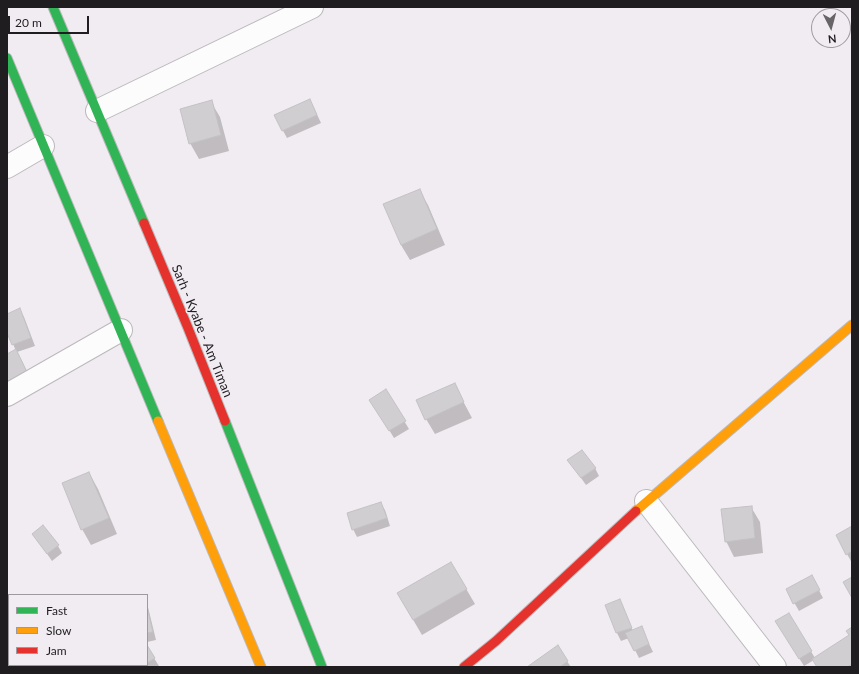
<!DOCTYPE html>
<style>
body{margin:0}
#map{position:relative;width:859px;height:674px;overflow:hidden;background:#f0ecf1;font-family:Lato,sans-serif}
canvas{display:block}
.frame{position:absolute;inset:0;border:8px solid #1f1d1f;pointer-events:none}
.legend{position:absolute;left:8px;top:594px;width:140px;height:72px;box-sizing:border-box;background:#f1ebf2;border:1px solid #9d999e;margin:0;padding:5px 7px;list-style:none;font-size:12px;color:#1f1d1f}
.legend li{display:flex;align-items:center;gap:8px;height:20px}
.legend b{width:20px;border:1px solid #9d999e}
.north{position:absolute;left:811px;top:8px;width:40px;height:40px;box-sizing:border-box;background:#f1ebf2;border:1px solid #9d999e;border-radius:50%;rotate:174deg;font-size:11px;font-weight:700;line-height:16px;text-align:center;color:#1f1d1f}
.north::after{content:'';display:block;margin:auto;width:14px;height:18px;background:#686568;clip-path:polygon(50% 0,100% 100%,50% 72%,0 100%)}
.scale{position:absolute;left:8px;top:16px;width:81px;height:18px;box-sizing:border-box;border:2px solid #1f1d1f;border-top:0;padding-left:5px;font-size:12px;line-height:14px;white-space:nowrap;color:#1f1d1f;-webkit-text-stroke:3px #f1ebf2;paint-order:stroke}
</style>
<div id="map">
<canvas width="859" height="674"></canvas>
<div class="frame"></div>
<ul class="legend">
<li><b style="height:5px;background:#30b455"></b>Fast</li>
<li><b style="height:5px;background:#ff9f0a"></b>Slow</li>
<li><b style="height:5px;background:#e5322d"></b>Jam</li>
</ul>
<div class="north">N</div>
<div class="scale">20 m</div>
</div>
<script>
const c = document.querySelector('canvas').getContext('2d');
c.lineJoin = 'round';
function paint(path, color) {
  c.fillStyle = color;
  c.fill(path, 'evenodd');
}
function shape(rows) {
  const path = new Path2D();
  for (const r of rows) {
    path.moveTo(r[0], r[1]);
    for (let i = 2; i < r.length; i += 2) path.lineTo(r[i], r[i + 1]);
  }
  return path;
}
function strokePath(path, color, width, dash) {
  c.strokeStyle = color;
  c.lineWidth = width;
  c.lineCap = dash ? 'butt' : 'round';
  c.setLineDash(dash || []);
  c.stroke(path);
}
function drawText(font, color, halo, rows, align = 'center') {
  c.font = font + ' Lato,sans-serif';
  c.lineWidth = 3;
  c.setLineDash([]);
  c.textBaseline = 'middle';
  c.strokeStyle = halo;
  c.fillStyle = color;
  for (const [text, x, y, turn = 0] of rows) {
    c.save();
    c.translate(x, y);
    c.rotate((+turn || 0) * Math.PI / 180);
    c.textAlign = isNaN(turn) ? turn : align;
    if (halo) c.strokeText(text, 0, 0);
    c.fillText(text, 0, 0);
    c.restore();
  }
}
paint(shape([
 [211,102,220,117,229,151,199,159,190,143],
 [314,108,321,123,287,138,275,116],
 [419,190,428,205,445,245,410,260,401,245],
 [19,310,24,317,35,346,17,352,35,388,7,401,7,355,16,351,7,330,7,315],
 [454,384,472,418,435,434,426,419],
 [386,391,409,429,394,438,371,400],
 [569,461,595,468,599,476,586,485],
 [89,473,98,489,117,534,91,545,82,529],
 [380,503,385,510,390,526,357,537,353,529],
 [751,507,760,522,763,553,734,557,726,541],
 [852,528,852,563,847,554],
 [34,535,58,546,62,553,52,561],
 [451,563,475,604,422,635,398,594],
 [812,577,823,598,799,611,787,590],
 [620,600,633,631,641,627,653,652,639,658,629,638,621,641,617,633,607,606],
 [147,603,156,640,147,642],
 [788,614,815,658,850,636,852,628,852,667,818,667,814,660,804,666,781,629],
 [147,647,159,666,127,667,125,665,147,665],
 [557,647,571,667,528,667]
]), '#0003');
const building = shape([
 [310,99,317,115,282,131,274,115,310,99],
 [212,100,221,135,189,144,180,109,212,100],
 [420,189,437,229,401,245,383,204,420,189],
 [20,308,31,338,12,345,7,333,7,314,20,308],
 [16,349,27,372,7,382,7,354,16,349],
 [455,383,464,402,425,420,416,400,455,383],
 [386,389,406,421,389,431,369,400,386,389],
 [582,450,596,468,581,478,567,460,582,450],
 [89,472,109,518,81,530,62,483,89,472],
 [381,502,387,518,352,530,347,513,381,502],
 [752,506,755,538,725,542,721,509,752,506],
 [43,525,59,545,47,554,32,534,43,525],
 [852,526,852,551,846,555,836,535,852,526],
 [451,562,467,589,413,620,397,593,451,562],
 [812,575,820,590,793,604,786,589,812,575],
 [852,577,852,598,843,582,852,577],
 [620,599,632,628,616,633,605,605,620,599],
 [147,607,153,632,147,633,147,607],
 [789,613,812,651,799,659,775,621,789,613],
 [642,626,649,644,634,651,625,633,642,626],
 [852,627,852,664,847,667,817,667,812,659,849,635,846,631,852,627],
 [147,645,155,658,147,663,147,645],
 [558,645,568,661,560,667,527,667,558,645]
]);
paint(building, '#d1ced2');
strokePath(building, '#c3c1c4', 1);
const street = shape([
 [97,111,312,7],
 [7,167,43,146],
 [7,395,121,330],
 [646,501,775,667]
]);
const fast = shape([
 [53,7,144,223],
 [7,58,158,421],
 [225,421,322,667]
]);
const slow = shape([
 [158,421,261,667],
 [636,511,852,325]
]);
const jam = shape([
 [144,223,188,328,225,421],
 [464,667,496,641,636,511]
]);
strokePath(street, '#bcb9bc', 24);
strokePath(fast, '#bcb9bc', 11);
strokePath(slow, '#bcb9bc', 11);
strokePath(jam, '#bcb9bc', 11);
strokePath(street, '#fdfcfd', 22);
strokePath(fast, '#30b455', 9);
strokePath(slow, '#ff9f0a', 9);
strokePath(jam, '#e5322d', 9);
drawText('13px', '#1f1d1f', '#f1ebf2', [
 ["Sarh - Kyabe - Am Timan",202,331,68]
]);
</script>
